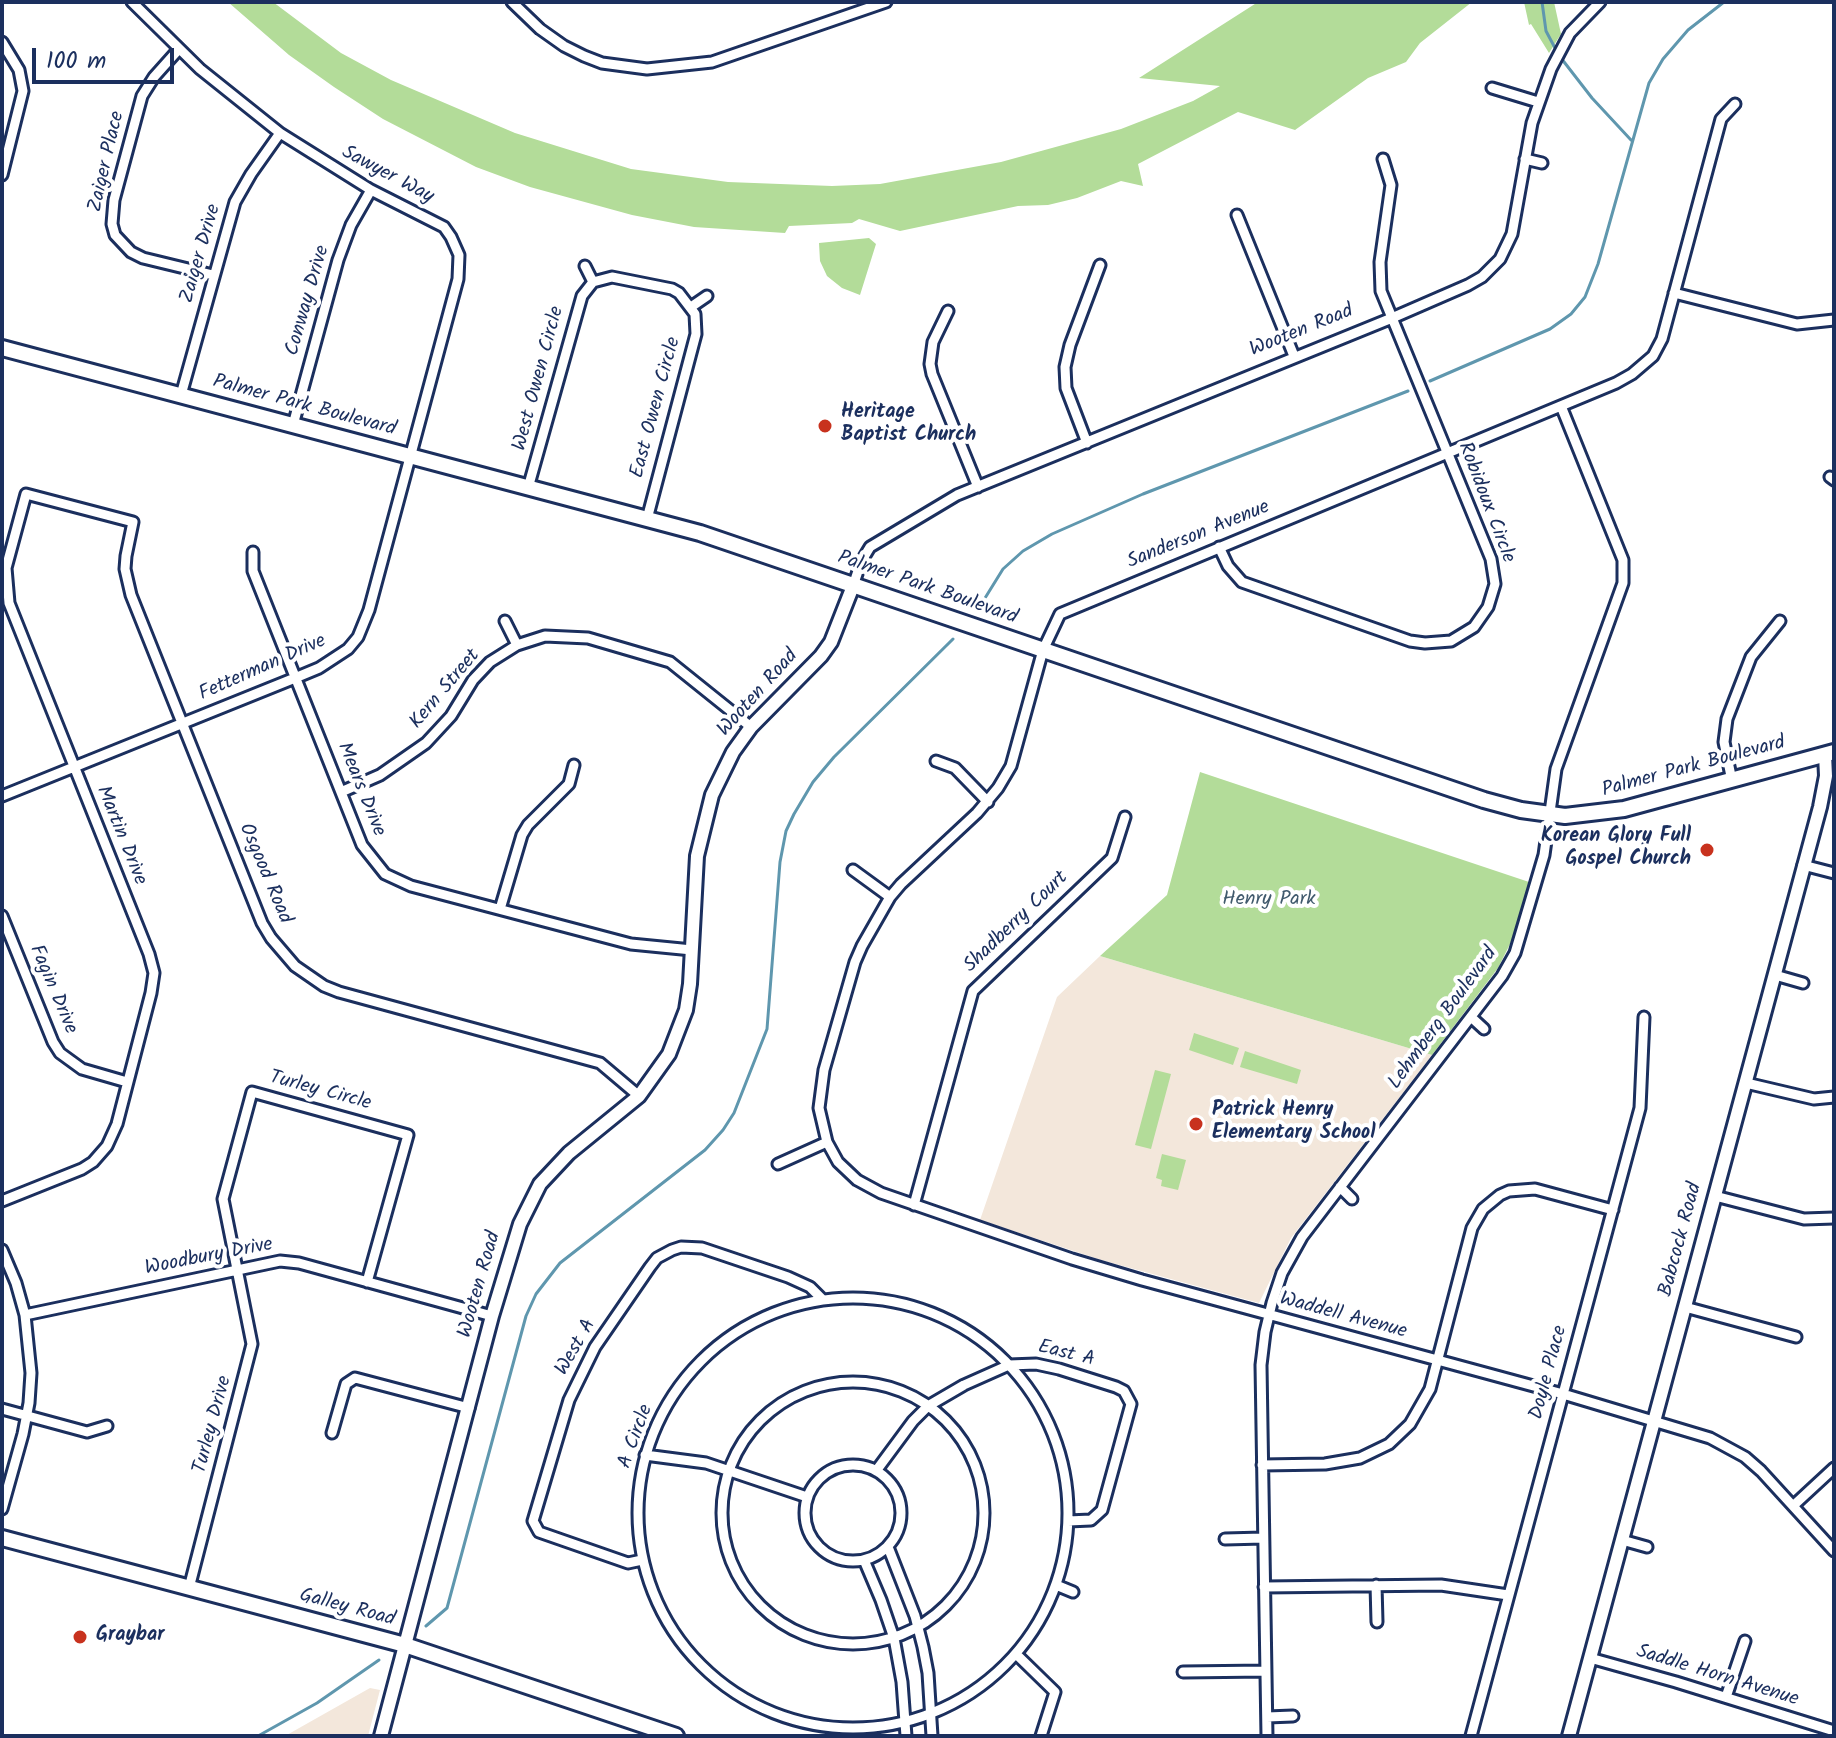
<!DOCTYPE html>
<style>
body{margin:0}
#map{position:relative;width:1836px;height:1738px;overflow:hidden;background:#fff;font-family:Kalam,sans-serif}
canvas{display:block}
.frame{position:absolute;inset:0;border:4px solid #1b2f5e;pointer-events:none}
.scale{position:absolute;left:32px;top:48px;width:142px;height:36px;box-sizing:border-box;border:4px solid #1b2f5e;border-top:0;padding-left:10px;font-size:24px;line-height:28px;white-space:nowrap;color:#1b2f5e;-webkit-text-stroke:6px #fff;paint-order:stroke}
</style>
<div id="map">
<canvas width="1836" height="1738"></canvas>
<div class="frame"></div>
<div class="scale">100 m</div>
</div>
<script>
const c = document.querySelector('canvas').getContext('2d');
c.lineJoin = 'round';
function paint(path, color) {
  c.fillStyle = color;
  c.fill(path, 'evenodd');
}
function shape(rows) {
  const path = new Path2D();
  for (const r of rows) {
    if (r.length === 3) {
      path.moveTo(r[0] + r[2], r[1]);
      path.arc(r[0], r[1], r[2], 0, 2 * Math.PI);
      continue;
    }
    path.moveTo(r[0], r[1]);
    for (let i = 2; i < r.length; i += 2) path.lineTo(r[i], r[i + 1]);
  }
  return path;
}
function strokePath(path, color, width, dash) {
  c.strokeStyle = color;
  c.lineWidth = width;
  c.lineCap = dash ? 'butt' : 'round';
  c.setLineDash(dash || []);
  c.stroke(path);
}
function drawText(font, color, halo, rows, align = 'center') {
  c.font = font + ' Kalam,sans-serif';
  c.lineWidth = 8;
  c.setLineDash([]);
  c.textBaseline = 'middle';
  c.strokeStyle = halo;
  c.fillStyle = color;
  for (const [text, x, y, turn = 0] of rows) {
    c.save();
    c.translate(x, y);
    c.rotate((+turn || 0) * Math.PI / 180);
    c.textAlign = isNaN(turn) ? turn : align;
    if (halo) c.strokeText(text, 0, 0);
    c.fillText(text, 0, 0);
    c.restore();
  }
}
paint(shape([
 [1100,956,1432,1055,1291,1238,1259,1303,1101,1260,980,1220,1057,997],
 [370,1688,380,1690,368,1736,285,1736]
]), '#f3e7db');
paint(shape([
 [228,2,273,2,341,53,391,80,515,133,631,169,728,182,832,186,880,184,1001,162,1121,129,1193,101,1220,86,1139,78,1258,2,1472,2,1420,43,1406,62,1368,78,1295,130,1238,112,1138,164,1143,186,1121,181,1077,198,1048,205,1018,206,900,231,859,219,852,223,789,226,785,233,694,227,632,215,530,187,476,167,383,119,334,87,289,55],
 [1524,2,1554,2,1561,34,1549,53,1531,24,1529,25],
 [869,238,876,244,860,295,842,288,827,276,820,261,819,243],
 [1200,772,1529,882,1513,938,1498,968,1432,1055,1100,956,1167,895],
 [1194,1033,1239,1048,1233,1065,1189,1050],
 [1245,1051,1301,1070,1297,1084,1240,1067],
 [1155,1070,1171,1074,1151,1149,1135,1145],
 [1162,1154,1186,1160,1178,1190,1161,1186,1162,1180,1156,1178]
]), '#b3dc99');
strokePath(shape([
 [1542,2,1546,31,1555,48],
 [1561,58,1592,98,1631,140],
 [1430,381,1550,329,1571,314,1585,297,1598,264,1649,83,1663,59,1688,30,1724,2],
 [977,611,1003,569,1023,551,1052,534,1143,494,1408,391],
 [426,1626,447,1608,526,1316,536,1294,560,1263,705,1150,723,1130,734,1113,767,1029,780,862,786,831,794,814,813,782,834,757,953,639],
 [258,1736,317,1703,379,1660]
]), '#5f97ae', 3);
const minor = shape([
 [512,2,540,29,564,46,584,56,602,63,647,69,712,62,886,2],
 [2,42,19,70,23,91,2,175],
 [179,49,154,77,142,96,114,200,112,224,115,235,131,252,143,258,213,275],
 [1492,88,1538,102],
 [1735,104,1721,119,1662,339,1653,356,1632,374,1616,383,1060,614,1043,650,1011,766,998,788,977,813,901,884,890,897,862,946,855,962,824,1070,819,1108,827,1142,838,1162,857,1180,881,1193,1072,1259,1142,1280,1563,1394,1710,1438,1745,1457,1761,1471,1834,1551],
 [1525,159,1542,163],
 [1237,215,1294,356],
 [585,266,593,282],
 [1674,293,1797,324,1834,320],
 [691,307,707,296],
 [948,311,933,342,930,364,932,374,978,487],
 [181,395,235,202,251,174,280,133],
 [293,425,338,260,351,225,371,190],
 [1087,443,1066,388,1065,367,1070,345,1100,265],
 [1830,477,1834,480],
 [528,488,582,296,593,282,612,277,672,289,679,293,695,314,696,334,647,519],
 [1219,547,1228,566,1242,582,1410,641,1425,643,1451,641,1474,627,1488,607,1495,584,1491,559,1381,291,1380,262,1391,185,1383,159],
 [253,552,253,571,362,845,385,874,411,886,631,944,692,950],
 [853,586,861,562,870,547,957,495,1392,318,1468,285,1482,277,1500,259,1512,234,1532,123,1551,69,1570,33,1600,2],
 [505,621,517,645],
 [936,761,955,768,988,802],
 [1732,781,1724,742,1727,719,1751,657,1780,621],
 [341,792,380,775,426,743,451,716,473,680,490,662,517,645,545,636,588,638,670,662,751,727],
 [2,796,295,678,319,668,348,649,358,637,369,610,458,279,459,255,451,237,444,227,371,190,280,133,200,69,132,2],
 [1803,865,1834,873],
 [853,870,890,897],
 [500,909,522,835,528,825,569,784,574,765],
 [2,916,53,1042,60,1053,82,1069,127,1082],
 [1775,975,1803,983],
 [1471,1017,1484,1029],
 [1746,1083,1814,1099,1834,1097],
 [778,1164,827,1142],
 [1340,1187,1352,1199],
 [1715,1196,1804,1219,1834,1218],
 [2,1201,82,1169,93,1162,107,1146,117,1124,151,993,154,973,149,954,9,603,6,568,26,494,133,522,126,556,125,569,131,595,262,923,271,938,295,966,324,986,339,992,600,1063,639,1096],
 [914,1205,973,991,1112,858,1125,817],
 [2,1250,16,1283,25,1315,31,1373,29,1403,23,1434,2,1509],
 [853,1513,215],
 [1685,1307,1796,1337],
 [25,1315,280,1261,299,1263,492,1316],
 [853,1513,131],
 [2,1409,87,1432,107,1426],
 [332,1433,346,1384,355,1378,469,1408],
 [645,1455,706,1463,807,1497],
 [853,1513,48],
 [1262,1465,1325,1464,1360,1458,1389,1444,1410,1424,1430,1389,1472,1228,1483,1209,1500,1195,1509,1191,1535,1189,1613,1210],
 [876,1471,913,1421,928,1406,964,1385,1009,1365,1036,1364,1059,1369,1116,1387,1124,1391,1131,1404,1102,1510,1091,1520,1068,1521],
 [1794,1505,1834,1468],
 [1225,1539,1263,1538],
 [1622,1540,1647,1547],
 [888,1547,915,1616,923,1647,928,1673,932,1736],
 [642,1560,628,1563,539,1532,533,1521,569,1400,595,1347,650,1267,657,1258,672,1250,681,1247,702,1248,788,1277,810,1287,822,1299],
 [864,1560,881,1600,894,1638,902,1682,906,1736],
 [1056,1585,1073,1592],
 [1376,1585,1377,1622],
 [1264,1587,1441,1585,1508,1595],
 [189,1588,252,1344,223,1199,252,1092,408,1135,367,1282],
 [1016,1654,1055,1692,1041,1736],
 [1590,1658,1676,1682,1834,1731],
 [1183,1672,1265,1671],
 [1726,1697,1745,1641],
 [1267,1717,1293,1716],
 [1267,1736,1261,1365,1265,1332,1272,1303,1282,1273,1302,1237,1502,976,1515,953,1544,855,1556,769,1623,583,1623,560,1561,406],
 [1471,1736,1640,1108,1644,1017]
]);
const tertiary = shape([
 [381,1736,492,1316,520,1224,540,1184,569,1153,639,1096,669,1054,686,1010,690,984,697,856,712,795,733,752,751,727,821,656,831,642,853,586],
 [1569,1736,1820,807,1826,776,1825,754]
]);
const secondary = shape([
 [2,348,700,533,1484,800,1521,810,1565,816,1624,809,1834,752],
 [2,1538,405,1645,676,1736]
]);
strokePath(minor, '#1b2f5e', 15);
strokePath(tertiary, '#1b2f5e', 18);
strokePath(secondary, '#1b2f5e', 20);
strokePath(minor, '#fff', 9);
strokePath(tertiary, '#fff', 12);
strokePath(secondary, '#fff', 14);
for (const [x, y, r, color] of [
 [825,426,8,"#c8321e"],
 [1707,850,8,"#c8321e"],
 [1196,1124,8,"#c8321e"],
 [80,1637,8,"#c8321e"]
]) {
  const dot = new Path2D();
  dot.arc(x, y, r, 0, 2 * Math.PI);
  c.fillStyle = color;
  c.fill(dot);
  strokePath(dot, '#fff', 3);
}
drawText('20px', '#1b2f5e', '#fff', [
 ["Zaiger Place",108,162,-77],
 ["Sawyer Way",387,176,28],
 ["Zaiger Drive",202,254,-74],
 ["Conway Drive",309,301,-74],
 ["Wooten Road",1302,332,-22],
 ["West Owen Circle",540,379,-75],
 ["Palmer Park Boulevard",304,407,15],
 ["East Owen Circle",657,408,-75],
 ["Robidoux Circle",1485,503,69],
 ["Sanderson Avenue",1199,536,-22],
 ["Palmer Park Boulevard",927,589,19],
 ["Fetterman Drive",263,669,-24],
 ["Kern Street",446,690,-50],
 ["Wooten Road",759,694,-48],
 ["Palmer Park Boulevard",1694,768,-15],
 ["Mears Drive",360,790,68],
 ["Martin Drive",120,836,68],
 ["Osgood Road",264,874,67],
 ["Shadberry Court",1017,923,-44],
 ["Fagin Drive",52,990,67],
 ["Lehmberg Boulevard",1444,1019,-54],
 ["Turley Circle",320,1092,15],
 ["Babcock Road",1682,1240,-75],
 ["Woodbury Drive",209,1258,-11],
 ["Wooten Road",481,1285,-74],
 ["Waddell Avenue",1343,1317,15],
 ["West A",577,1348,-60],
 ["East A",1066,1355,14],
 ["Doyle Place",1550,1373,-75],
 ["Turley Drive",214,1425,-75],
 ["A Circle",637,1437,-70],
 ["Galley Road",347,1609,15],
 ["Saddle Horn Avenue",1717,1677,17]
]);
drawText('bold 20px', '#1b2f5e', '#fff', [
 ["Heritage",841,414],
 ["Baptist Church",841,437],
 ["Korean Glory Full",1691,838,"right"],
 ["Gospel Church",1691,861,"right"],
 ["Patrick Henry",1212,1112],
 ["Elementary School",1212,1135],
 ["Graybar",96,1637]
], 'left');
drawText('20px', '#415a6d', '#fff', [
 ["Henry Park",1269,901]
]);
</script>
